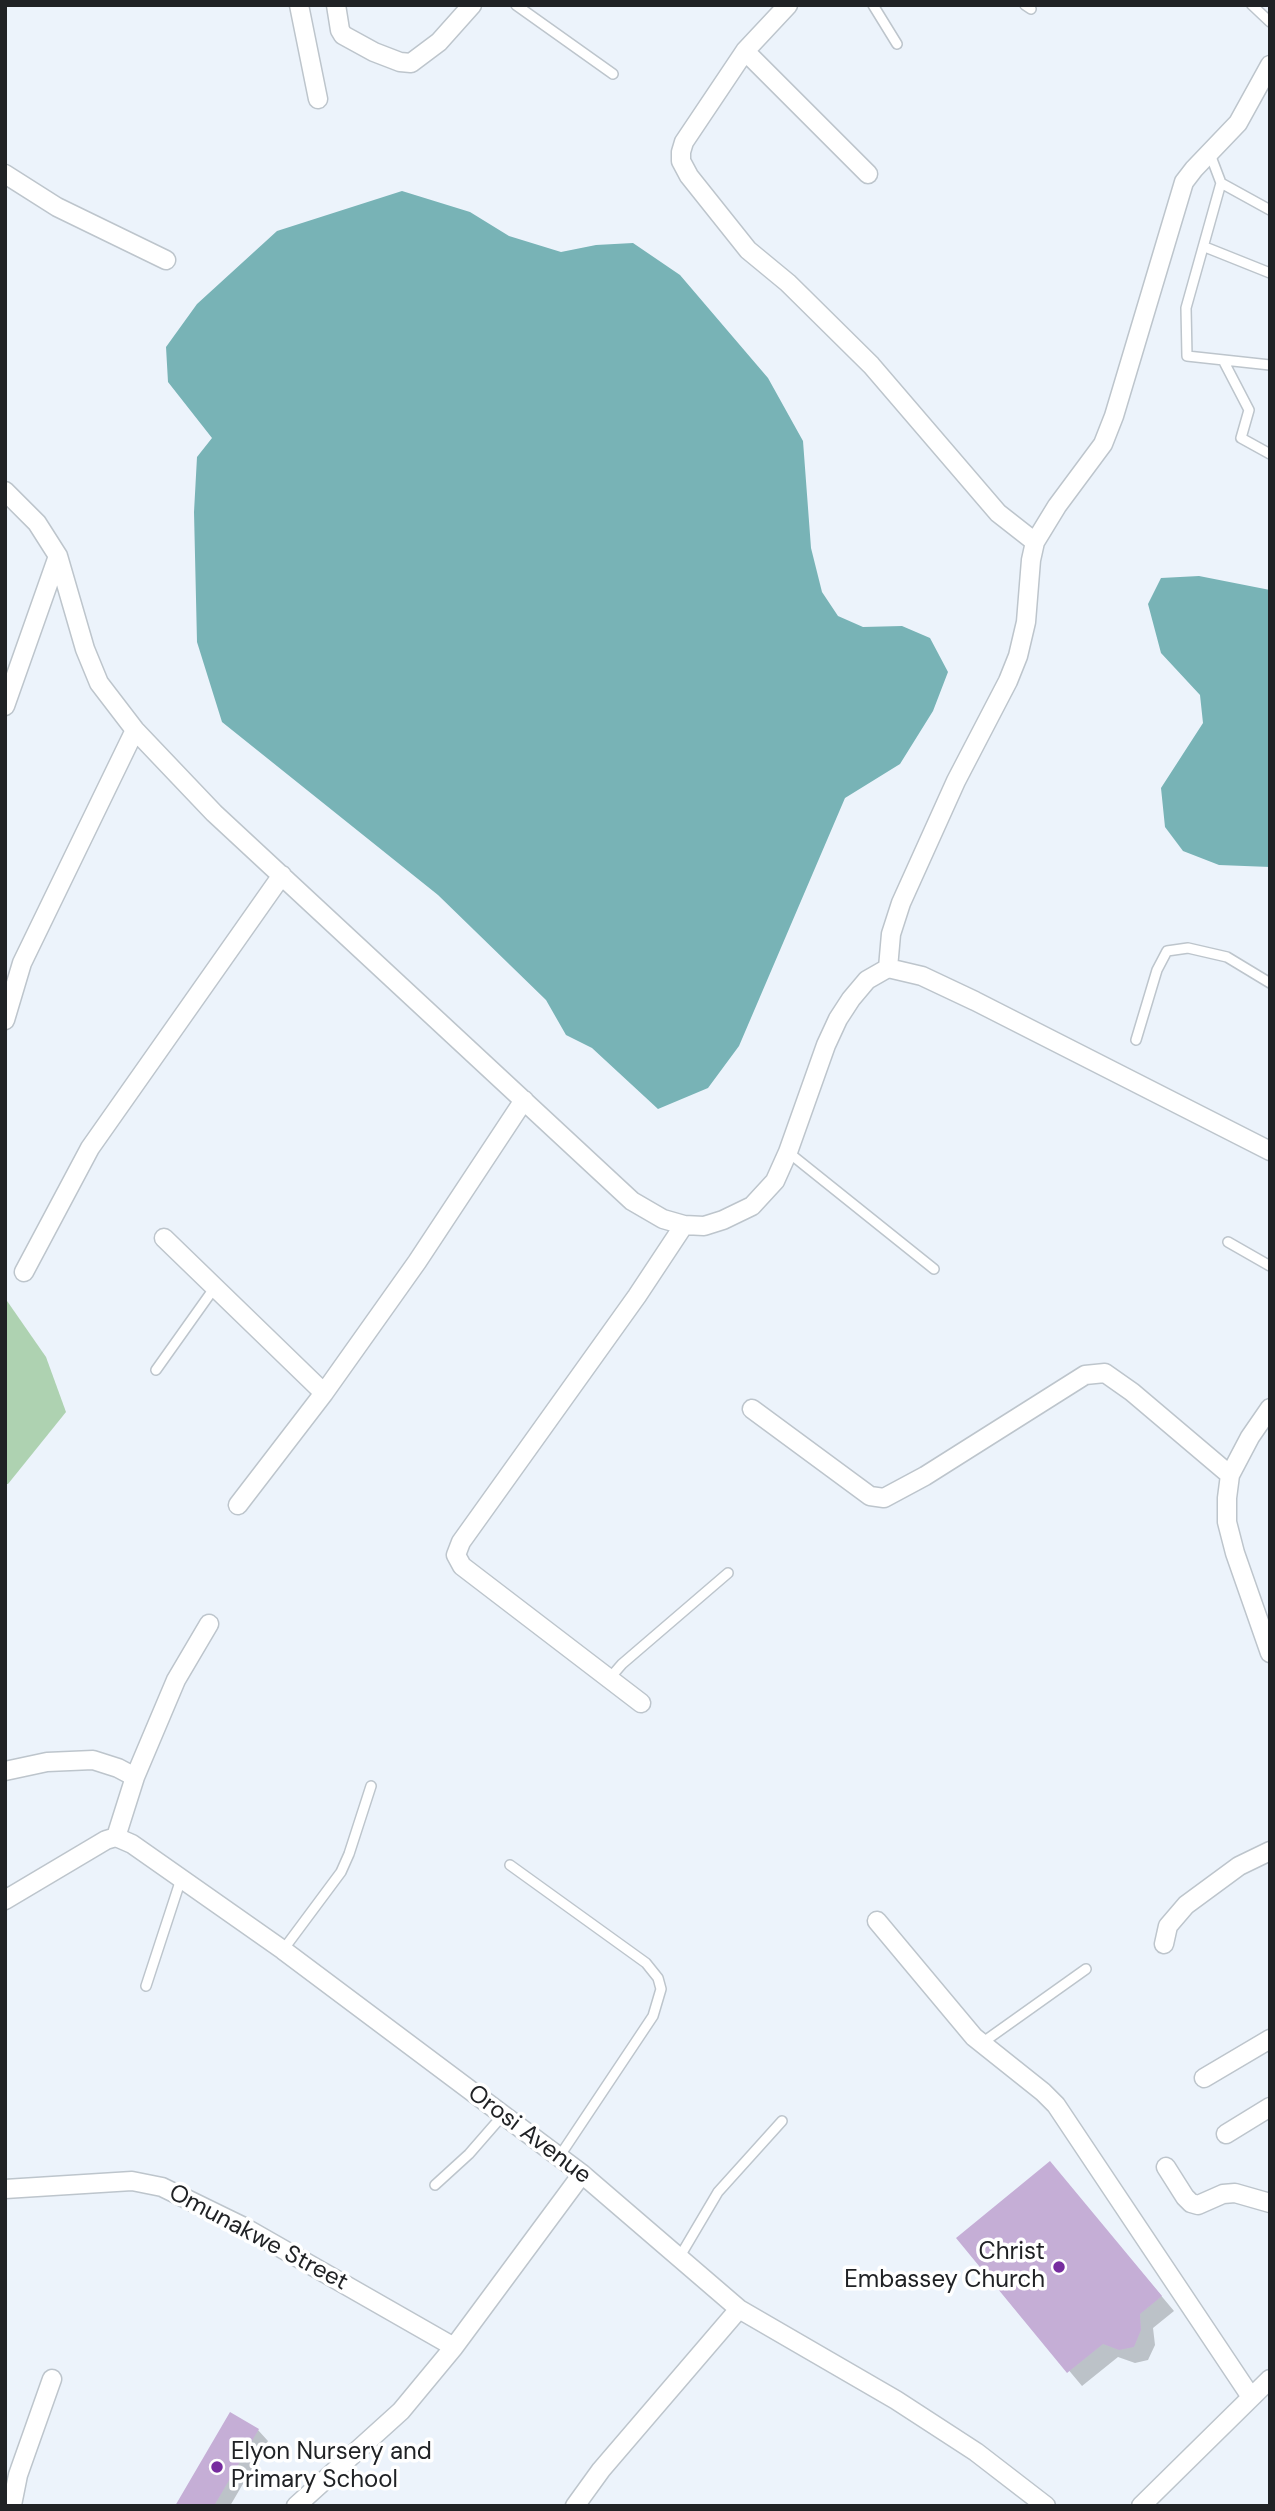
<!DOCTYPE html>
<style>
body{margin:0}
#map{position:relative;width:1275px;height:2511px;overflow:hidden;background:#ecf3fb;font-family:"DM Sans",sans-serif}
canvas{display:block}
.frame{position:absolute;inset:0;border:7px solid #202225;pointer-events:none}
</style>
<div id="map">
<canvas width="1275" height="2511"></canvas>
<div class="frame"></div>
</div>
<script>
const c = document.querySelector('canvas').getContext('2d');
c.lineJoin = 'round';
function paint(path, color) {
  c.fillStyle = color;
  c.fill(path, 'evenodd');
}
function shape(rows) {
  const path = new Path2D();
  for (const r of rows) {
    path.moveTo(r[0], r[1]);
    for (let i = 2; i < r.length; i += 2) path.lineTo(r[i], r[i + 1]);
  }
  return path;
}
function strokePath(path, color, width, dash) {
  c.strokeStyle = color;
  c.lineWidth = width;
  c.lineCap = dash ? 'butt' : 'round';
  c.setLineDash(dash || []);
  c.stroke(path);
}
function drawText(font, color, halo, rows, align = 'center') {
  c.font = font + ' "DM Sans",sans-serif';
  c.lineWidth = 7;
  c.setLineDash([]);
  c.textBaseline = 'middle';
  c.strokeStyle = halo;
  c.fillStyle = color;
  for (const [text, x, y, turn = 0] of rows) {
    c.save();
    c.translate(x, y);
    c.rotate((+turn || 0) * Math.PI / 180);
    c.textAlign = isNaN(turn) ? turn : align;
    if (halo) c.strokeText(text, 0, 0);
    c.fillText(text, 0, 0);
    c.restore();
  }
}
paint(shape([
 [5,1298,46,1357,66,1412,8,1484,5,1484]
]), '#aed2b1');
paint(shape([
 [402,191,470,212,509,236,561,252,596,245,633,243,680,275,768,378,803,441,811,548,822,592,838,616,863,627,902,626,930,638,948,672,933,711,900,764,845,798,739,1046,708,1088,658,1109,592,1048,566,1035,546,1000,438,895,222,722,197,642,194,512,197,457,212,438,168,382,166,347,197,304,277,231],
 [1199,576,1270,590,1270,867,1219,865,1183,851,1165,827,1161,788,1203,723,1200,695,1161,653,1148,604,1161,578]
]), '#78b3b6');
paint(shape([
 [1050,2163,1174,2311,1153,2328,1155,2345,1148,2360,1135,2363,1118,2357,1082,2386,958,2238],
 [258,2430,268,2441,230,2506,177,2506]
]), '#0003');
paint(shape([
 [1050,2161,1162,2296,1140,2314,1141,2330,1134,2347,1119,2350,1103,2344,1067,2373,956,2238],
 [230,2412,259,2429,214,2506,175,2506]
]), '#c5aed6');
const lane = shape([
 [516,5,613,74],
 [873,5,897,44],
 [1025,5,1031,9],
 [1252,5,1270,22],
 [1210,154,1221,183,1186,308,1187,356,1270,365],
 [1221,183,1270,210],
 [1205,247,1270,273],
 [1223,360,1249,410,1241,438,1270,454],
 [1136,1040,1157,970,1167,951,1188,948,1227,957,1270,983],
 [788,1152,934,1269],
 [1228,1242,1270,1266],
 [156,1370,215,1287],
 [609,1679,622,1664,728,1573],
 [510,1865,646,1963,658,1978,661,1989,653,2016,559,2157],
 [283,1950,341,1872,349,1854,371,1786],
 [146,1986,181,1879],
 [982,2043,1086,1969],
 [435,2185,469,2154,503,2115],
 [679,2258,718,2192,782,2121]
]);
const street = shape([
 [299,5,318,99],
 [336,5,340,30,343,35,374,52,400,62,411,63,439,42,472,5],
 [788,5,745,51,684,142,681,152,681,161,689,176,748,250,788,283,871,365,998,513,1035,542],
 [745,51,868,174],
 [5,174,57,207,166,260],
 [5,491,37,523,58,556,85,649,99,683,135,730,214,813,632,1201,663,1219,684,1225,704,1226,723,1220,752,1206,775,1181,788,1152,826,1045,838,1019,851,999,867,980,888,968,922,976,975,1001,1270,1151],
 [5,706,58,556],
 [888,968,891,934,901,903,956,781,1008,681,1018,656,1026,622,1031,560,1035,542,1057,506,1103,444,1114,416,1184,182,1194,169,1238,123,1270,65],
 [5,1020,22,963,135,730],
 [164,1238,324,1393],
 [24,1272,90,1148,282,875],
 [1270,1408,1250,1437,1230,1475,1227,1498,1227,1522,1235,1553,1270,1653],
 [752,1409,870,1496,884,1498,925,1476,1085,1375,1105,1373,1132,1392,1230,1475],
 [238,1505,324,1393,417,1262,524,1100],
 [641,1703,462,1566,456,1555,461,1542,637,1296,684,1225],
 [5,1771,47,1762,93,1760,118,1768,135,1777],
 [116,1837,135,1777,176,1680,209,1624],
 [5,1900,106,1840,116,1837,132,1844,283,1950,582,2174,739,2309,896,2400,976,2452,1046,2506],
 [877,1921,974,2037,1043,2092,1056,2105,1251,2397],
 [1164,1944,1168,1926,1186,1905,1239,1866,1270,1851],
 [1204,2078,1270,2039],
 [1226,2134,1270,2107],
 [1166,2167,1185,2197,1191,2203,1198,2205,1223,2194,1235,2193,1270,2203],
 [5,2189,132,2181,162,2187,244,2227,454,2347],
 [12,2505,18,2475,52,2379],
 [296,2506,401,2411,454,2347,582,2174],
 [575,2506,601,2470,739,2309],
 [1141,2506,1270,2379]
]);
strokePath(lane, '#bdc5cc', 12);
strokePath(street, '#bdc5cc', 21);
strokePath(lane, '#fff', 9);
strokePath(street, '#fff', 18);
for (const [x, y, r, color] of [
 [1059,2267,7,"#772c9f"],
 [217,2467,7,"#772c9f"]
]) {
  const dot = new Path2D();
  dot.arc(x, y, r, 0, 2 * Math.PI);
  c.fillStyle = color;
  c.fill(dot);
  strokePath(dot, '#fff', 2.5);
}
drawText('24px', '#202225', '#fff', [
 ["Orosi Avenue",529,2135,37],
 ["Omunakwe Street",258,2238,28]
]);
drawText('24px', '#202225', '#fff', [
 ["Christ",1045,2253],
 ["Embassey Church",1045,2281],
 ["Elyon Nursery and",231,2453,"left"],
 ["Primary School",231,2481,"left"]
], 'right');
</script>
